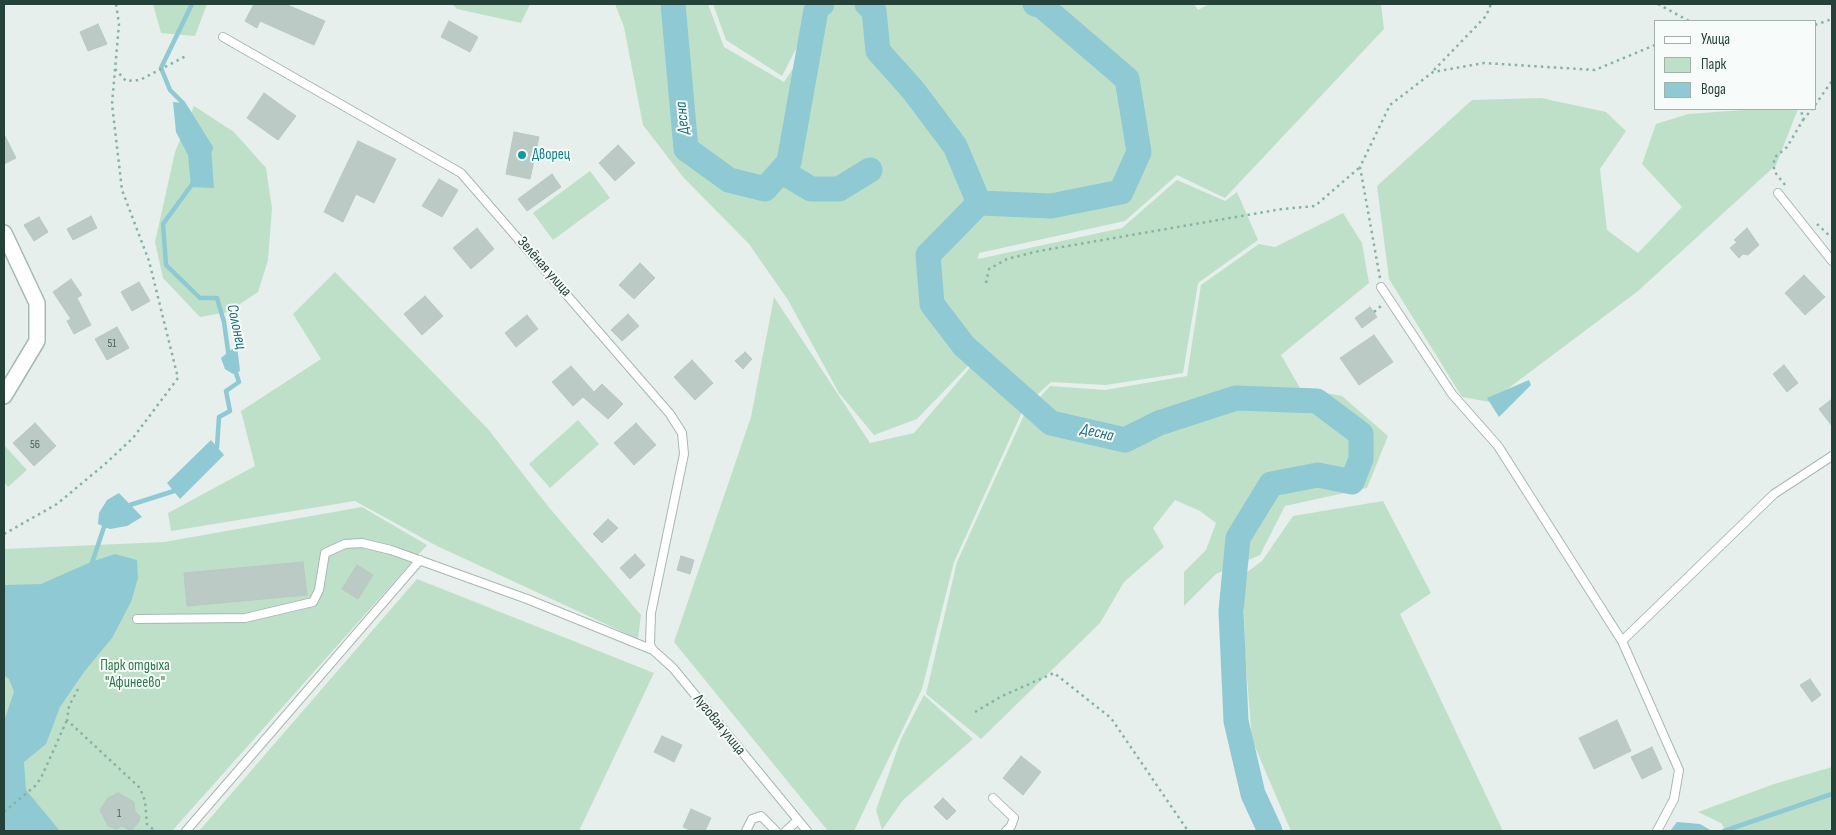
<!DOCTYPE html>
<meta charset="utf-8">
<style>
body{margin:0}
#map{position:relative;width:1836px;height:835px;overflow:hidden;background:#e6efeb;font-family:"Sofia Sans Condensed",sans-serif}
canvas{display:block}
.frame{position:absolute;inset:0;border:5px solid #24423a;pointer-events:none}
.legend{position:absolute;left:1654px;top:20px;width:162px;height:90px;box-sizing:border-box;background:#f7fbf9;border:1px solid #a3b1ad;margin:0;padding:6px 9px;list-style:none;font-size:15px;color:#24423a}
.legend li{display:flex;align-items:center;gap:10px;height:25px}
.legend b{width:25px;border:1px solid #a3b1ad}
</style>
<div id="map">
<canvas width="1836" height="835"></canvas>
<div class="frame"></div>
<ul class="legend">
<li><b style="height:6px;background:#fff"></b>Улица</li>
<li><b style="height:14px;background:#bfe0c8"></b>Парк</li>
<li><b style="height:14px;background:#8ec9d4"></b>Вода</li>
</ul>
</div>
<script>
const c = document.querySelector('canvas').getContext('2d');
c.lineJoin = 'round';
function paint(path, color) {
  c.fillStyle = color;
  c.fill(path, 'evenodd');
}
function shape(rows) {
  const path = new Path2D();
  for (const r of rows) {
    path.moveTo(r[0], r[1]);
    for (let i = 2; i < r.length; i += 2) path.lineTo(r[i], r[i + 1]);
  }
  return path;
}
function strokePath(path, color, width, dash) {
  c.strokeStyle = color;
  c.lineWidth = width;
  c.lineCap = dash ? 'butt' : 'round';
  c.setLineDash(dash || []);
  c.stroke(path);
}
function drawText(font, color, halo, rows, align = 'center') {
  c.font = font + ' "Sofia Sans Condensed",sans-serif';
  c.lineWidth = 4;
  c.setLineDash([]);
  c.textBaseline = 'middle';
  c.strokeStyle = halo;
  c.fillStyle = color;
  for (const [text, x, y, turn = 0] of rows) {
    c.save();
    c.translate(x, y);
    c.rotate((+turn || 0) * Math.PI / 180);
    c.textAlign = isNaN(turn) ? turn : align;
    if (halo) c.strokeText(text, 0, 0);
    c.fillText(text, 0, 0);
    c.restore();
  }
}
paint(shape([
 [153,4,207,4,195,36,161,33],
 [452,4,530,4,521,23,457,9],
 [615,4,708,4,724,47,784,82,836,4,1194,4,1198,10,1209,4,1381,4,1384,29,1225,198,1177,175,1125,221,979,253,978,259,1122,228,1177,180,1225,201,1237,192,1258,240,1198,283,1183,373,1106,385,1051,382,1035,397,979,351,971,363,917,419,874,435,839,393,788,300,749,244,683,177,643,125,624,27],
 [713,4,805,4,799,43,782,76,726,40],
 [1541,98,1606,112,1626,131,1600,169,1607,230,1638,253,1682,207,1642,164,1656,124,1688,114,1757,109,1798,109,1776,165,1638,291,1490,402,1462,397,1389,279,1377,186,1472,100],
 [194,106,234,132,266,168,272,208,268,260,258,292,228,312,200,317,163,278,155,242,175,152],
 [590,171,610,198,553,240,533,213],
 [1343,213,1362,243,1369,283,1281,355,1300,388,1342,396,1388,436,1367,488,1285,506,1260,555,1216,574,1184,606,1184,572,1206,550,1216,523,1200,511,1175,500,1153,528,1164,547,1124,582,1100,623,981,739,926,694,957,562,1024,415,1050,386,1105,390,1187,376,1201,285,1259,244,1275,247],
 [335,272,488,429,547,505,641,615,638,639,437,546,355,501,171,531,168,513,255,466,241,411,321,359,293,314],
 [774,297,870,443,914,433,974,363,1023,410,954,562,922,689,854,831,828,831,674,642,751,417],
 [578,420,599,444,550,488,529,464],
 [4,445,27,470,8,487,4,482],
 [1383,501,1431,593,1400,614,1503,831,1291,831,1252,740,1245,653,1243,575,1262,561,1293,516],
 [362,507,427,545,172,831,4,831,4,549,164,542],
 [417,579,654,673,579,831,199,831],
 [924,695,973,739,903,800,882,830,876,810,901,739],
 [1832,767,1832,830,1726,831,1721,823,1698,812,1774,784]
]), '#bfe0c8');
paint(shape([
 [173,102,183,103,211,148,214,188,191,187,188,155,176,132],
 [237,345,240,371,233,374,225,369,221,358],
 [1529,380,1531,385,1499,417,1487,398],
 [211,440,224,455,180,499,167,483],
 [119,493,142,517,127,526,110,529,98,524,99,513,107,500],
 [115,554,137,560,138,578,131,602,112,638,84,672,60,707,46,744,24,762,26,790,60,831,4,831,4,721,14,692,9,679,4,675,4,585,41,584,91,562],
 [1677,822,1700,824,1712,831,1670,831]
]), '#8ec9d4');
strokePath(shape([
 [192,4,161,68,170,90,183,103,211,148,209,152],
 [193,183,163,224,166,265,200,298,217,298,224,322,229,358],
 [213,451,217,447,219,417,230,411,226,391,239,382,234,367],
 [126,509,130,505,174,491,178,487],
 [91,566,104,527,109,523],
 [1724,831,1832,794]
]), '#8ec9d4', 4.5);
strokePath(shape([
 [673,4,686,149,729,180,765,189,789,162,816,10,822,4],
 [867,4,874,11,878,51,913,90,955,146,979,203],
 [1035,4,1042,6,1127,79,1139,152,1121,192,1051,206,979,203,928,255,932,304,964,346,1051,423,1125,440,1159,423,1236,398,1317,401,1361,434,1361,459,1352,482,1318,475,1271,484,1238,538,1231,611,1236,721,1253,794,1270,831],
 [781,171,811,189,839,189,870,170]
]), '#8ec9d4', 25);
const building = shape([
 [254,4,285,4,325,21,314,45,260,21,257,28,245,21,254,4],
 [449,21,478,37,470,52,441,37,449,21],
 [98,24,107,44,88,51,80,32,98,24],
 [264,93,296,116,278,140,247,118,264,93],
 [514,132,539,137,530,179,506,174,514,132],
 [4,134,16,158,4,164,4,134],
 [358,141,396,159,374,203,356,194,343,222,324,212,358,141],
 [618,145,635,163,615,181,599,163,618,145],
 [552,174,561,187,527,211,518,199,552,174],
 [439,179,458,190,442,217,422,206,439,179],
 [91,216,97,228,73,240,67,229,91,216],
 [39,217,48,232,34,241,24,225,39,217],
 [477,228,494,249,471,269,453,248,477,228],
 [1747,228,1759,245,1748,255,1743,254,1739,258,1730,248,1737,242,1734,240,1747,228],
 [640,263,655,278,634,299,619,285,640,263],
 [1804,275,1825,297,1805,315,1785,293,1804,275],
 [71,279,82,295,77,298,91,325,74,334,67,321,71,319,53,292,71,279],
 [139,282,150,301,132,311,121,292,139,282],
 [425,296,443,316,422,335,404,314,425,296],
 [1370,307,1377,317,1362,328,1355,318,1370,307],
 [628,314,639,326,622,341,611,330,628,314],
 [527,315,538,329,516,347,505,333,527,315],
 [117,327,129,348,107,360,95,339,117,327],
 [1374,335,1393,362,1359,385,1340,358,1374,335],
 [745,352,752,359,743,369,735,361,745,352],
 [692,360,713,383,695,400,674,377,692,360],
 [1784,365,1798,383,1787,392,1773,374,1784,365],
 [571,366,594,392,602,384,623,404,608,419,583,397,573,406,552,382,571,366],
 [1832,399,1832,426,1819,409,1832,399],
 [35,423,56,446,34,466,13,443,35,423],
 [636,423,656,445,634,465,614,443,636,423],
 [608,519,618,528,602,543,593,534,608,519],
 [635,554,645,565,630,579,620,568,635,554],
 [681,556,694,560,690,574,677,570,681,556],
 [303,562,307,595,187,606,184,573,303,562],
 [357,565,373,575,358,599,342,589,357,565],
 [1810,679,1821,695,1812,702,1800,685,1810,679],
 [1617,720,1631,751,1594,769,1579,738,1617,720],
 [662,736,682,745,674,762,654,752,662,736],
 [1652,747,1662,769,1642,779,1631,757,1652,747],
 [1021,756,1041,772,1023,795,1003,778,1021,756],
 [118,793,134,802,135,812,140,816,139,822,131,831,122,826,116,829,108,826,100,810,108,798,118,793],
 [943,798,956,811,947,820,934,807,943,798],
 [691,809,711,818,705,831,692,831,683,827,691,809]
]);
paint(building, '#bbcac4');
strokePath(building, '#b8c9c2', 1);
const lane = shape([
 [223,37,461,173,670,414,682,433,684,454,651,613,650,645,653,650,673,668,807,831],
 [1778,193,1832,261],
 [1381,287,1452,394,1498,446,1622,641,1679,770,1674,799,1657,831],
 [137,619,245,618,313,602,319,590,325,553,345,544,362,543,391,550,527,599,653,650],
 [1622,641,1774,494,1832,456],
 [993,798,1014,818,1011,826,1006,831],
 [186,831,420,560],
 [746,831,752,819,761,816,776,831],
 [786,831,798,820]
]);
const street = shape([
 [4,233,37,303,37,341,4,396]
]);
strokePath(lane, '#a8b8b2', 10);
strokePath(street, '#a8b8b2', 18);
strokePath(shape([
 [1658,4,1689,21],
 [1815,25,1832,19],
 [115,69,126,81,140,80,186,56],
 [1434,70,1486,16,1491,4],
 [1815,105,1832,81],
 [1803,120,1812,109],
 [1785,185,1774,171,1774,158,1787,147,1803,120,1801,109],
 [1817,224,1832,238],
 [1380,278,1360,167,1390,105,1433,72,1484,63,1595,70,1655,45],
 [986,283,989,269,1007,259,1039,251,1282,209,1315,206,1360,167],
 [1374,312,1382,305],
 [4,534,57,504,105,464,133,438,178,378,149,261,122,190,112,104,119,24,116,4],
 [78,689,69,706,67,720,140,788,145,801,147,824,155,831],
 [975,712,1002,696,1054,673,1111,718,1188,831],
 [4,812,35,786,41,778,67,720]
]), '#86b3a5', 2.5, [2.5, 4]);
strokePath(lane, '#fff', 8);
strokePath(street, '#fff', 15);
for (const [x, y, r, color] of [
 [522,155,5,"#0f9aa8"]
]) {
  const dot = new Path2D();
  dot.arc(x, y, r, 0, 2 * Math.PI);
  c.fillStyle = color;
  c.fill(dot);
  strokePath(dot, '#f7fbf9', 2);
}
drawText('12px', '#4a645c', null, [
 ["51",112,344],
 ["56",35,445],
 ["1",119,814]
]);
drawText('15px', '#0d838f', '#f7fbf9', [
 ["Дворец",532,155]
], 'left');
drawText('15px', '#24423a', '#f7fbf9', [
 ["Зелёная улица",544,267,49],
 ["Луговая улица",719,725,51]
]);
drawText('15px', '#2d7a4b', '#f7fbf9', [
 ["Парк отдыха",135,666],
 ["\"Афинеево\"",135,683]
]);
drawText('italic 16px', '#1c6f80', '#f7fbf9', [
 ["Десна",683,118,-95],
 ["Солонец",236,327,78],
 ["Десна",1097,433,13]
]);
</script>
